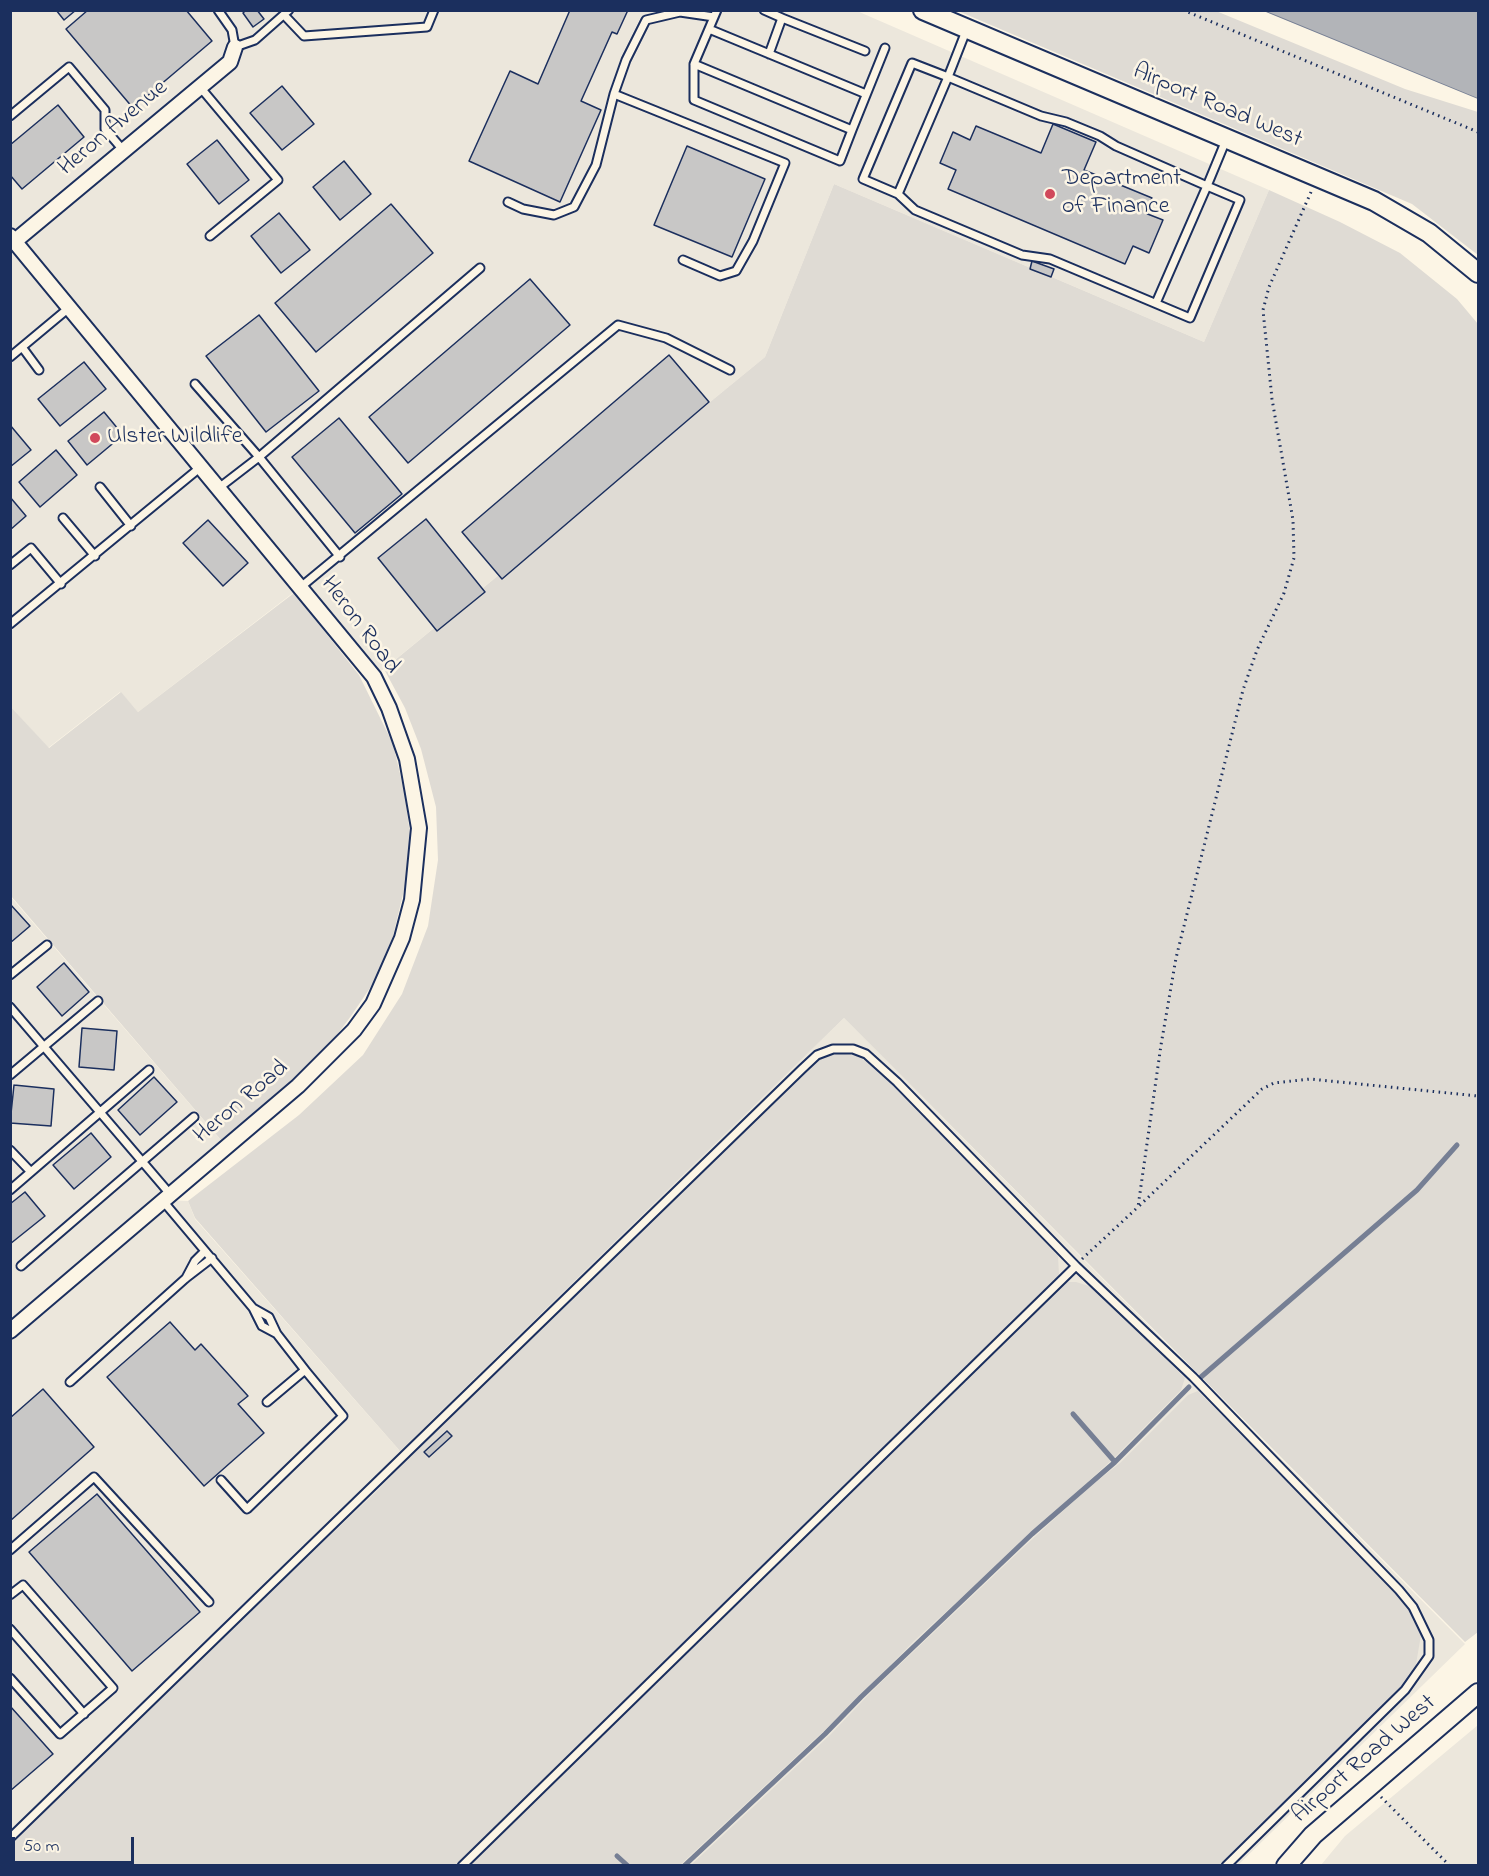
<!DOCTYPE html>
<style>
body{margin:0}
#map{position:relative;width:1489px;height:1876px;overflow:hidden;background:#fcf5e5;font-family:"Indie Flower",sans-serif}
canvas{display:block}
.frame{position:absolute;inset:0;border:12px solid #1b2f5e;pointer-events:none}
.scale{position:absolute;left:12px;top:1837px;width:122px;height:27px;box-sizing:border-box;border:3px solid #1b2f5e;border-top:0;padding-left:8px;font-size:18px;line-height:21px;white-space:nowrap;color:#1b2f5e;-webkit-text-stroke:4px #fcf5e5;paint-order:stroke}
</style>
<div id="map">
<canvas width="1489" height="1876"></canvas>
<div class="frame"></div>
<div class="scale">50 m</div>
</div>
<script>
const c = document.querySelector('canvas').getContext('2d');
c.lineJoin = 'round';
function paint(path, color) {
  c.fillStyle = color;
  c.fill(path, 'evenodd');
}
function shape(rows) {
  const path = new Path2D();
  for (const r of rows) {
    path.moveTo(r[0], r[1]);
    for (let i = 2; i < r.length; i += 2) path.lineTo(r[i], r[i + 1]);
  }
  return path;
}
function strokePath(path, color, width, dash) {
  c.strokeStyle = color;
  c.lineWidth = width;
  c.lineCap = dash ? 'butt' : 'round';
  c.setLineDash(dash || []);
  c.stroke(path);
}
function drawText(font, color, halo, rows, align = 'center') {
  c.font = font + ' "Indie Flower",sans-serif';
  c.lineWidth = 5;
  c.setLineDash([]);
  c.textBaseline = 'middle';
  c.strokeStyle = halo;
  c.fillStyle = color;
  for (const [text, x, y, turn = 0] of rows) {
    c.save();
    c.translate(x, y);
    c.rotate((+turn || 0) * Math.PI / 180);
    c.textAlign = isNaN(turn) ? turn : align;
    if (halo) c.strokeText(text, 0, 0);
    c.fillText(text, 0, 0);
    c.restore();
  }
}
paint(shape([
 [10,11,857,11,1269,190,1204,342,834,184,765,357,374,677,302,586,138,712,120,692,48,748,10,706],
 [10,896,226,1146,164,1200,188,1201,195,1219,399,1450,844,1018,1465,1644,1238,1865,11,1865],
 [1478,1725,1478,1865,1321,1865,1345,1836]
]), '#ece7dc');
paint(shape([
 [958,11,1216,11,1405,89,1478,112,1478,255,1412,204],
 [834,184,1204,342,1269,190,1340,222,1400,253,1457,299,1478,324,1478,1632,1465,1642,844,1018,400,1451,195,1218,188,1201,299,1115,363,1055,402,994,428,926,438,860,436,807,421,749,405,708,384,669,765,357],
 [294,593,359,675,393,744,405,795,410,835,408,873,393,936,374,982,351,1016,324,1052,221,1140,11,896,10,706,49,748,121,692,138,712],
 [839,1053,857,1056,875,1067,1054,1248,1058,1256,1059,1275,456,1865,11,1866,11,1844,146,1710,374,1494,441,1426,818,1059],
 [1068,1282,1076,1282,1092,1287,1185,1378,1181,1390,1116,1456,914,1641,844,1712,680,1865,467,1866,929,1411,1061,1286],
 [1198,1391,1395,1592,1416,1620,1421,1635,1415,1670,1401,1688,1219,1865,690,1866,830,1735,875,1688,1026,1545,1087,1489,1120,1463,1188,1395]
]), '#dfdbd4');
const water = shape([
 [1264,11,1478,11,1478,99,1264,11]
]);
paint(water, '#b2b4b8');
strokePath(water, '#767f94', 1.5);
paint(shape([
 [1261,10,1478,99,1478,102,1262,13]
]), '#fcf5e5');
strokePath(shape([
 [1201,1377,1417,1190,1457,1145],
 [1115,1462,1189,1387],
 [617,1856,628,1866],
 [684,1866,825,1734,861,1697,1032,1534,1115,1462,1073,1414]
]), '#767f94', 5);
const building = shape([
 [56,10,76,10,64,20,56,10],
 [88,10,186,10,212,41,133,108,66,29,88,10],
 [246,10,257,10,264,19,253,27,243,13,246,10],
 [570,10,628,10,617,34,612,32,581,101,601,110,560,202,469,161,510,71,538,84,570,10],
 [282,86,314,124,282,150,250,113,282,86],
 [58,105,84,137,22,189,10,175,10,145,58,105],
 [1053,124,1096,142,1084,170,1152,198,1145,213,1163,220,1149,253,1133,246,1125,264,948,189,956,170,940,163,953,132,970,140,976,126,1041,153,1053,124],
 [217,140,249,180,219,204,187,164,217,140],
 [687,146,765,179,732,257,654,225,687,146],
 [344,161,371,194,340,220,313,187,344,161],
 [391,204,433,253,316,352,275,303,391,204],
 [279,213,310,250,281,273,251,236,279,213],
 [1032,261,1054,269,1051,277,1030,269,1032,261],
 [530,279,570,325,408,463,369,417,530,279],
 [259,315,319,391,266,432,206,356,259,315],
 [669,355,709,402,502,579,462,532,669,355],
 [84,362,106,389,60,426,38,399,84,362],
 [104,412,123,435,87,465,68,441,104,412],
 [339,418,402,494,355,533,292,457,339,418],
 [10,425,31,450,10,467,10,425],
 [56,450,77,475,40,507,19,482,56,450],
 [10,497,26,516,10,530,10,497],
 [426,519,485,592,437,631,378,558,426,519],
 [208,520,248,563,223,586,183,543,208,520],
 [10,904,30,926,10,943,10,904],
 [64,963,89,992,62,1016,37,987,64,963],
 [82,1028,117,1031,114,1070,79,1067,82,1028],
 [154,1077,177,1102,140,1135,118,1110,154,1077],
 [14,1085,54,1089,51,1126,10,1123,14,1085],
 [91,1133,111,1157,74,1189,53,1165,91,1133],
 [25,1192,45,1216,10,1244,10,1204,25,1192],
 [170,1322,195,1350,201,1344,248,1396,238,1404,264,1433,204,1486,107,1377,170,1322],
 [43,1389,94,1447,10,1521,10,1418,43,1389],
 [447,1431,452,1436,429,1457,424,1452,447,1431],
 [97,1494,200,1612,132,1671,29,1552,97,1494],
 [10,1706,53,1754,10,1791,10,1706]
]);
paint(building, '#c8c7c6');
strokePath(building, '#1b2f5e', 1.5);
const lane = shape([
 [218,10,232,30,235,47,255,40,289,10],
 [764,10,782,18],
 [285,16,304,36,427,27,434,10],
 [709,29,866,94],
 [966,31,948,77,898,194,863,179,912,63,948,77,1041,116,1066,122,1100,136,1116,146,1207,186,1226,140],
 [769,54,782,18,865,51],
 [694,64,852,130,840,161,694,100,694,64,717,10],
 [200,87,278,180,210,236],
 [10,116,69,67,105,110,105,129,123,150],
 [852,130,885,48],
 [898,194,915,210,1022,255,1050,259,1190,318,1240,200,1207,186,1156,303],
 [508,202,523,209,554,215,574,207,596,165,614,94],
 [683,260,720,276,736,271,753,241,785,163,614,94,626,60,646,20,680,12,714,17],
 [22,347,39,370],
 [10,357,70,307],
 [195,384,259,457,340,557],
 [100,487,131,526],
 [220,487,259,457,480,268],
 [63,518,95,556],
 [10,565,31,548,61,584],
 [302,586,618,325,666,338,730,370],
 [10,624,202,466],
 [10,975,47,945],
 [10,1007,170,1194],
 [10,1075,98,1001],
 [10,1150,31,1172],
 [10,1190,149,1070],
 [163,1201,253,1308,262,1326,277,1334],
 [21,1266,194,1117],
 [1076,1266,1193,1377,1399,1590,1413,1607,1429,1640,1429,1656,1405,1690,1226,1866],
 [186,1278,195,1261,205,1251],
 [253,1308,269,1317,277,1334,305,1370,267,1402],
 [70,1382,186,1278,212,1258],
 [221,1480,247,1509,343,1416,305,1370],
 [10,1550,94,1477,209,1602],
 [10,1595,23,1585,113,1688,60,1734,10,1678],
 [10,1629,84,1714],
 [10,1838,802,1069,817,1055,833,1049,853,1049,866,1054,897,1082,1076,1266,462,1866]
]);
const street = shape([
 [10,236,374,677,389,708,407,759,419,828,412,900,402,938,373,1004,354,1030,298,1086,10,1331],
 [15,241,230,62,235,47]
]);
const secondary = shape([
 [923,10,1374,201,1429,233,1478,273],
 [1286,1866,1313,1835,1478,1693]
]);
strokePath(lane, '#1b2f5e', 11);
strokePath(street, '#1b2f5e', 18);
strokePath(secondary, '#1b2f5e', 22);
strokePath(shape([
 [1183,10,1478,132],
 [1311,192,1269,287,1263,310,1272,399,1293,520,1294,558,1284,593,1257,650,1243,690,1176,958,1161,1045,1138,1207,1262,1089,1274,1083,1310,1079,1478,1096],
 [1082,1259,1138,1207],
 [1381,1797,1450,1866]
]), '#1b2f5e', 3, [1.5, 4.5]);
strokePath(lane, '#fcf5e5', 7);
strokePath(street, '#fcf5e5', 14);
strokePath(secondary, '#fcf5e5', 18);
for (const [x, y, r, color] of [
 [1050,194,6,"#d1495b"],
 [95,438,6,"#d1495b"]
]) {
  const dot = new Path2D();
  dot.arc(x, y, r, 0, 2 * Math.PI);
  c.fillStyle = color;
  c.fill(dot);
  strokePath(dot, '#fcf5e5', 2);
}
drawText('24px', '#1b2f5e', '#fcf5e5', [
 ["Airport Road West",1217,107,23],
 ["Heron Avenue",114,129,-40],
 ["Heron Road",359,626,53],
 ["Heron Road",242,1103,-40],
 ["Airport Road West",1365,1760,-41]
]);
drawText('24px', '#1b2f5e', '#fcf5e5', [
 ["Department",1062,180],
 ["of Finance",1062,208],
 ["Ulster Wildlife",107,438]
], 'left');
</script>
